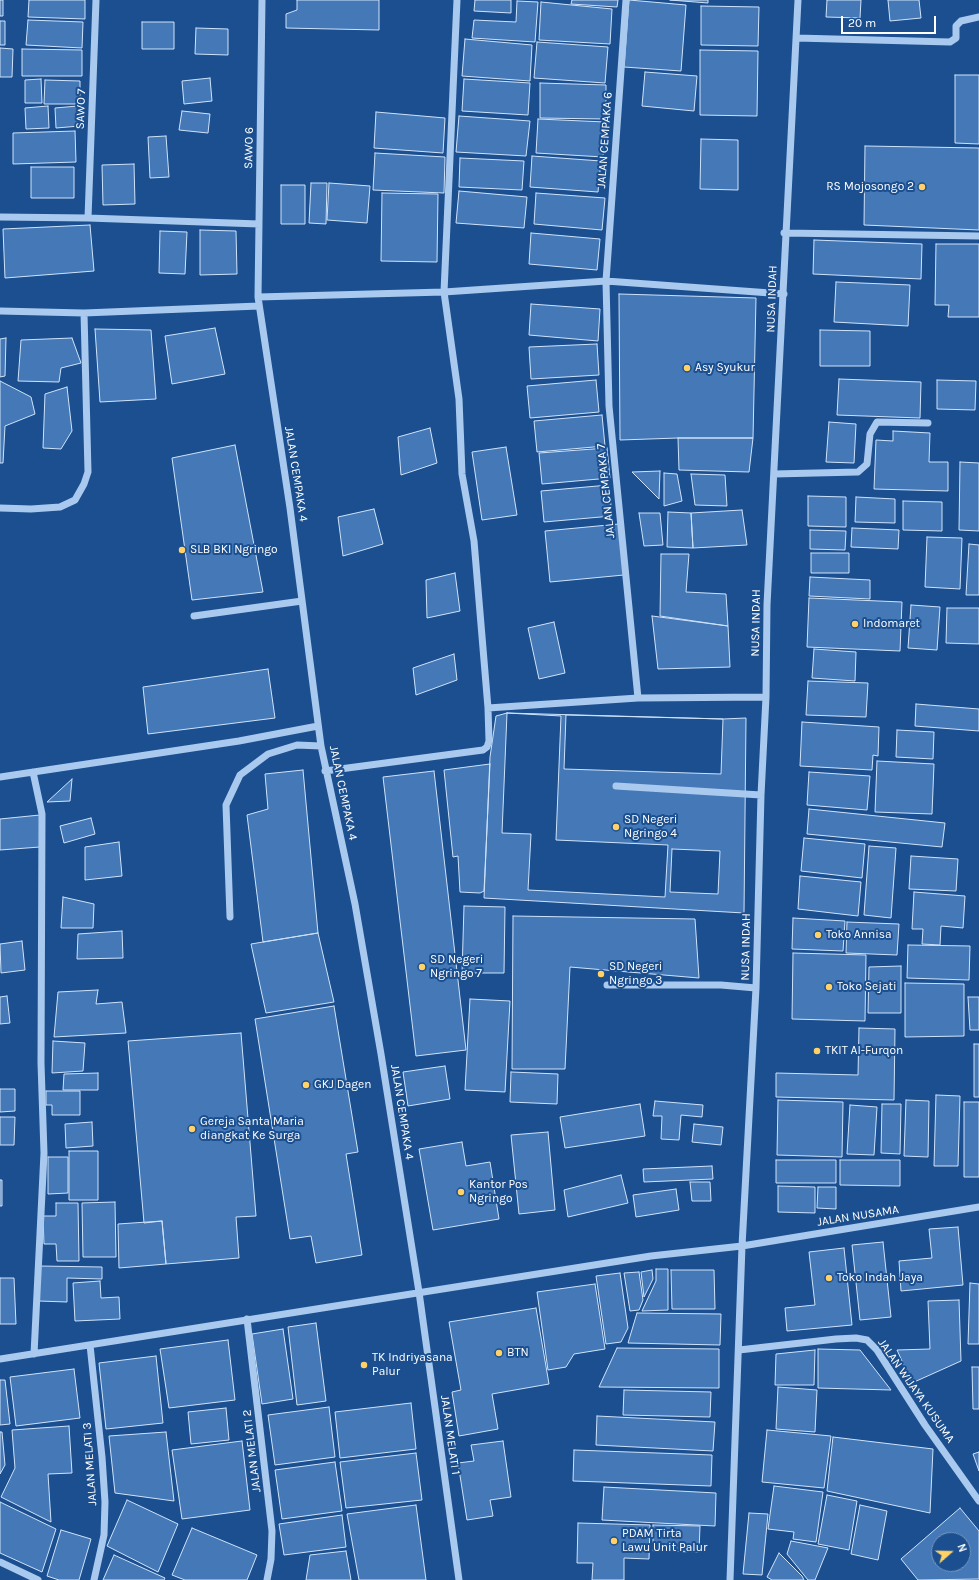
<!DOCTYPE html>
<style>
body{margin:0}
#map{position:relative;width:979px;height:1580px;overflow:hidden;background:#1b4f8f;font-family:Karla,sans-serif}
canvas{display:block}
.north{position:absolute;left:931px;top:1532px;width:40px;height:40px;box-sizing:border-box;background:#1b4f8f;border:1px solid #7695bc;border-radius:50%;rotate:70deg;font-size:11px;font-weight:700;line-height:16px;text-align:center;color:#fff}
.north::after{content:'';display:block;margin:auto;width:14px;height:18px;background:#ffd166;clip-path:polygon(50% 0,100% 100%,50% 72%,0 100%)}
.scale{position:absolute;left:841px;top:16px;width:95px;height:18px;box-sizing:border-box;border:2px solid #fff;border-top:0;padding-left:5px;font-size:12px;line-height:14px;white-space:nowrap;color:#fff;-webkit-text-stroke:3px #1b4f8f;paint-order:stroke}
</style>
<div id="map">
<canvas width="979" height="1580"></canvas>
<div class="north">N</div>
<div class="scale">20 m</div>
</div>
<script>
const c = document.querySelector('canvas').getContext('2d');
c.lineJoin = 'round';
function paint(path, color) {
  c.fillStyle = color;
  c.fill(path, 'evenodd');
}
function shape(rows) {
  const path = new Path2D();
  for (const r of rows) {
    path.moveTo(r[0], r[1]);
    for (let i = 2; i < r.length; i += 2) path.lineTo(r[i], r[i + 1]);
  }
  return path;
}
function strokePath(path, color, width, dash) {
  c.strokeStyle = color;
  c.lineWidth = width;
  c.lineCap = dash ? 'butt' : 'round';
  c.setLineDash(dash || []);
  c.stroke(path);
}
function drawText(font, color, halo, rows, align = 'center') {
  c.font = font + ' Karla,sans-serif';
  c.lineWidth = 4;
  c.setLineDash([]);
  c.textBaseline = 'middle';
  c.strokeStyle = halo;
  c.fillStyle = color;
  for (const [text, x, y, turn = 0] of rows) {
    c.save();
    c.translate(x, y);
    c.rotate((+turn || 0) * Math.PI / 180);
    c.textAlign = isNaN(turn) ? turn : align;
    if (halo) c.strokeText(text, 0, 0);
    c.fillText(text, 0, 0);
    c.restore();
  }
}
const building = shape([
 [0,0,3,0,3,16,0,16,0,0],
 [29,0,85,0,85,19,28,17,29,0],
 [297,0,379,0,379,30,286,28,286,14,297,10,297,0],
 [475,0,511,0,511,13,474,11,475,0],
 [572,0,618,0,617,7,571,4,572,0],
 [629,0,686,5,681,71,624,67,629,0],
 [670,0,708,0,708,3,670,0],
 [827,0,861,0,860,18,826,17,827,0],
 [888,0,919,0,921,18,890,21,888,0],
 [517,1,538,2,535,42,472,38,474,20,516,22,517,1],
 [541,2,612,9,610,44,539,40,541,2],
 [701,6,759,7,758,46,701,45,701,6],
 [28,20,83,22,82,48,26,45,28,20],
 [0,21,5,21,5,45,0,45,0,21],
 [142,22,174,22,174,49,142,49,142,22],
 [196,28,228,29,228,55,195,54,196,28],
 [465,39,532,45,530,81,462,76,465,39],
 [537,42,608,47,605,83,534,78,537,42],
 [0,48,13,49,12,77,0,77,0,48],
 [22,49,82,50,82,76,22,76,22,49],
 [700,50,758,51,757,116,700,115,700,50],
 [645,72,697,76,694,111,642,106,645,72],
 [955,75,979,75,979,144,955,143,955,75],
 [210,78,212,101,184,104,182,81,210,78],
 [41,79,42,103,25,103,25,80,41,79],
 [464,79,530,83,528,115,462,111,464,79],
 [45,80,80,81,80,104,44,104,45,80],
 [540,83,606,85,606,119,540,118,540,83],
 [48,106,49,128,26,129,25,108,48,106],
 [78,106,80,126,56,128,55,108,78,106],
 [182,111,210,114,208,133,179,130,182,111],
 [376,112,445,118,443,153,374,148,376,112],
 [459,116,530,121,526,156,456,152,459,116],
 [538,119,605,122,603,157,536,153,538,119],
 [75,131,76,162,13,164,13,133,75,131],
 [166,136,169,177,150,178,148,137,166,136],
 [701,139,738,140,738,190,700,189,701,139],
 [865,146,979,148,979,230,864,225,865,146],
 [375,153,445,157,444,193,373,190,375,153],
 [532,156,601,161,598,192,530,187,532,156],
 [460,158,524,161,522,190,459,187,460,158],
 [134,164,135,204,103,205,102,165,134,164],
 [31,167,74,167,74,198,31,198,31,167],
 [311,183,327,183,326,224,309,223,311,183],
 [329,183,370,186,367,223,327,220,329,183],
 [281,185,305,185,305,224,281,224,281,185],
 [459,191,527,197,524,228,456,223,459,191],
 [382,193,438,194,437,262,381,261,382,193],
 [536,193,605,198,602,230,534,224,536,193],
 [90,225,94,271,5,278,3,229,90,225],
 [200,230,236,231,237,274,200,275,200,230],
 [160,231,187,232,185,274,159,273,160,231],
 [531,233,600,239,597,270,529,264,531,233],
 [814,240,922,244,921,279,813,274,814,240],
 [936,244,979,244,979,317,948,317,949,305,935,305,936,244],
 [836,282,910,285,908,326,834,322,836,282],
 [619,294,756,298,753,438,678,438,620,440,619,294],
 [531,304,600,309,598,341,529,335,531,304],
 [215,328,225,374,172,384,165,336,215,328],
 [95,329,151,330,156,399,100,402,95,329],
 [820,330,870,331,870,366,820,366,820,330],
 [6,338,5,376,0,377,0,339,6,338],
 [72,338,81,363,61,368,59,382,18,381,21,340,72,338],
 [597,344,599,375,531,379,529,347,597,344],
 [839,379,921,382,920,418,837,415,839,379],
 [596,380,599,412,530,418,527,386,596,380],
 [937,380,976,381,975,410,937,409,937,380],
 [0,381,31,397,35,414,5,426,3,463,0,463,0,381],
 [67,387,72,431,61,449,43,448,45,394,67,387],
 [602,415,605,446,537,452,534,421,602,415],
 [829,422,856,424,854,463,826,462,829,422],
 [430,428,437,463,401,475,398,437,430,428],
 [893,431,930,433,929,462,948,462,948,491,874,489,876,440,893,441,893,431],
 [678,438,753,438,749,472,679,470,678,438],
 [235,445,263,592,192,600,172,458,235,445],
 [506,447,517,515,482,520,472,452,506,447],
 [607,448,610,478,542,484,539,453,607,448],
 [960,462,979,463,979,531,959,530,960,462],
 [660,471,659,499,632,472,660,471],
 [664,473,677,474,682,501,664,506,664,473],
 [691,474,725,475,727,506,695,505,691,474],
 [609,485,612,516,544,522,541,491,609,485],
 [808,496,846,497,846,527,808,526,808,496],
 [856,497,895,499,895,523,855,522,856,497],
 [903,501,942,502,942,531,903,530,903,501],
 [374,509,383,544,343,556,338,517,374,509],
 [742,510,747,545,693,548,691,513,742,510],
 [668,512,691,513,693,548,667,547,668,512],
 [639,513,660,513,663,545,644,546,639,513],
 [619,524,624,575,550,582,545,531,619,524],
 [852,528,899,530,898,549,851,547,852,528],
 [810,530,846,531,845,550,810,549,810,530],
 [927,537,962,538,960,589,925,587,927,537],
 [969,544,979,545,979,595,966,595,969,544],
 [811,553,849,553,849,573,811,573,811,553],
 [661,554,689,554,686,592,726,594,728,626,660,616,661,554],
 [455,573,460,611,427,618,426,580,455,573],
 [810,577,870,580,870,599,809,596,810,577],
 [809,598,902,602,900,651,807,647,809,598],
 [911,605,940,607,937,650,908,648,911,605],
 [947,608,979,608,979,644,946,643,947,608],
 [652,616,728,626,730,667,658,669,652,616],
 [554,622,565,673,539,679,528,628,554,622],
 [814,649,856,652,855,681,812,678,814,649],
 [454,654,457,680,416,695,413,668,454,654],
 [268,669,275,718,148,734,143,687,268,669],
 [808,681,868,683,866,717,806,715,808,681],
 [916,704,979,709,979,731,915,726,916,704],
 [507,713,723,719,746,718,744,913,484,898,490,757,496,716,507,713],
 [507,713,561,716,556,840,668,845,665,897,528,890,531,834,502,833,507,713],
 [566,715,723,719,721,774,564,769,566,715],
 [802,722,879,727,878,756,873,755,872,770,800,766,802,722],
 [897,730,934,732,933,759,896,757,897,730],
 [877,761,934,764,932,814,875,812,877,761],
 [490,764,484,891,480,893,460,892,458,856,453,857,444,770,490,764],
 [303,770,318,933,263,942,247,815,268,809,265,774,303,770],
 [434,771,466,1050,416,1056,383,777,434,771],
 [809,772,870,776,867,810,807,805,809,772],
 [72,779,70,801,47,802,72,779],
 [809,809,945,823,942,847,807,834,809,809],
 [40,815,40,847,0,850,0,819,40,815],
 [91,818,95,834,64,843,60,826,91,818],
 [804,838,865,844,862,878,801,871,804,838],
 [119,842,122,876,85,880,85,847,119,842],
 [869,846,896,848,891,918,864,915,869,846],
 [672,849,720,851,718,894,670,892,672,849],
 [911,856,958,859,956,891,909,889,911,856],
 [800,876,861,882,858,916,798,909,800,876],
 [914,892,965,896,963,928,941,926,940,945,922,944,923,929,912,929,914,892],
 [63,897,94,904,93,928,61,928,63,897],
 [464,906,505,907,504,973,462,973,464,906],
 [513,916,695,919,699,978,570,967,565,1069,512,1069,513,916],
 [793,918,845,921,843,951,792,949,793,918],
 [847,922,899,924,897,955,846,953,847,922],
 [122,931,123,958,77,959,78,934,122,931],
 [318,933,334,1002,266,1013,251,944,318,933],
 [22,941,25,970,1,973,0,944,22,941],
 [908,945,970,946,969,980,907,978,908,945],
 [793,953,866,955,865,1021,792,1019,793,953],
 [901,966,901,1013,868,1013,869,967,901,966],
 [905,983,964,984,964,1036,905,1037,905,983],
 [98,990,96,1004,122,1002,126,1033,54,1037,58,992,98,990],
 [7,996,10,1023,0,1024,0,997,7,996],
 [968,997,979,997,979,1030,970,1030,968,997],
 [470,999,510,1001,505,1092,465,1090,470,999],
 [334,1006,358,1152,346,1154,362,1255,316,1263,311,1236,290,1239,255,1019,334,1006],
 [859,1028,895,1029,894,1100,776,1097,776,1073,858,1075,859,1028],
 [241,1033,256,1216,236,1217,239,1258,166,1264,162,1221,144,1223,128,1041,241,1033],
 [53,1041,85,1043,83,1071,52,1073,53,1041],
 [974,1044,979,1044,979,1097,974,1097,974,1044],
 [445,1066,450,1099,408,1106,403,1072,445,1066],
 [511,1072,558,1074,557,1104,510,1102,511,1072],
 [98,1073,98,1090,63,1090,64,1074,98,1073],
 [0,1089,15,1089,15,1111,0,1112,0,1089],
 [46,1091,80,1091,80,1115,52,1115,52,1105,46,1105,46,1091],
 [936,1095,960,1096,958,1166,934,1166,936,1095],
 [778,1100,843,1102,842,1157,777,1155,778,1100],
 [906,1100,929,1101,928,1157,904,1156,906,1100],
 [655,1101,703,1105,702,1117,681,1115,679,1140,661,1139,662,1116,653,1116,655,1101],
 [964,1102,979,1102,979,1177,964,1177,964,1102],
 [640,1104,645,1136,565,1148,560,1117,640,1104],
 [882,1104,901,1104,900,1154,881,1153,882,1104],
 [850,1105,877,1107,874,1155,847,1154,850,1105],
 [0,1117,15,1117,14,1145,0,1145,0,1117],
 [92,1122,93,1146,66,1148,65,1124,92,1122],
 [694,1124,723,1127,721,1145,692,1142,694,1124],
 [548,1132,555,1210,519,1214,511,1135,548,1132],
 [462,1142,466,1166,490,1162,499,1219,433,1230,419,1149,462,1142],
 [69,1151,98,1151,98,1200,69,1200,69,1151],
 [48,1157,68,1157,68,1193,48,1194,48,1157],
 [776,1160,836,1160,836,1183,776,1183,776,1160],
 [840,1160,900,1160,900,1186,840,1185,840,1160],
 [712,1166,713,1179,644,1182,643,1169,712,1166],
 [621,1175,628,1203,568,1217,564,1190,621,1175],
 [0,1180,2,1180,2,1206,0,1206,0,1180],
 [690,1182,710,1182,711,1201,692,1201,690,1182],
 [778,1186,815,1187,815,1213,778,1212,778,1186],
 [818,1187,836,1187,836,1209,817,1208,818,1187],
 [676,1189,679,1210,636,1217,633,1195,676,1189],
 [115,1202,116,1257,83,1257,82,1203,115,1202],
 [56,1203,78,1203,79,1261,57,1261,56,1244,44,1244,43,1216,56,1216,56,1203],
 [162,1221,166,1264,119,1268,118,1224,162,1221],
 [958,1227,963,1285,901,1291,899,1261,932,1258,929,1229,958,1227],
 [883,1242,891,1317,860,1320,852,1245,883,1242],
 [844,1248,852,1325,787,1331,785,1308,815,1305,809,1252,844,1248],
 [39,1266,102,1267,102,1279,67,1278,67,1302,39,1301,39,1266],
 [656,1269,668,1269,668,1310,642,1311,656,1281,656,1269],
 [652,1270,653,1279,644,1297,641,1272,652,1270],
 [671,1270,714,1270,715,1309,672,1309,671,1270],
 [639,1272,643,1300,639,1310,630,1311,624,1273,639,1272],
 [620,1273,628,1328,621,1342,606,1344,596,1276,620,1273],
 [0,1278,14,1278,16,1324,0,1324,0,1278],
 [100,1281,101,1298,119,1297,120,1319,75,1321,73,1283,100,1281],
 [970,1283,979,1284,979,1344,968,1344,970,1283],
 [595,1284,605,1349,574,1354,566,1367,548,1370,537,1292,595,1284],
 [959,1300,961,1361,912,1383,897,1350,930,1349,928,1301,959,1300],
 [536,1308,549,1384,492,1394,498,1429,459,1436,452,1392,461,1390,449,1322,536,1308],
 [637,1313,721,1314,720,1345,628,1343,637,1313],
 [316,1323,326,1401,297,1405,288,1327,316,1323],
 [283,1329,293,1399,262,1404,252,1334,283,1329],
 [228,1340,235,1400,169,1408,160,1349,228,1340],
 [617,1348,719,1349,719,1388,599,1387,617,1348],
 [818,1349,860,1350,891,1390,818,1388,818,1349],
 [815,1350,814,1385,775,1385,776,1354,815,1350],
 [156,1356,163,1423,106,1429,99,1363,156,1356],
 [972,1367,979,1367,979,1409,973,1409,972,1367],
 [74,1369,80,1418,16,1426,10,1377,74,1369],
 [0,1380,5,1380,10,1424,0,1425,0,1380],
 [778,1387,817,1390,815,1432,776,1429,778,1387],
 [624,1390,711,1392,710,1417,623,1415,624,1390],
 [411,1403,416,1449,340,1458,335,1412,411,1403],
 [329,1407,335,1457,275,1465,268,1415,329,1407],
 [226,1408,229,1440,191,1444,188,1412,226,1408],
 [597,1416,715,1422,713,1451,596,1445,597,1416],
 [69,1426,72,1473,48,1474,51,1522,1,1497,15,1468,12,1430,69,1426],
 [767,1430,831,1436,824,1488,762,1482,767,1430],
 [0,1432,2,1432,5,1465,0,1474,0,1432],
 [166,1432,174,1501,115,1493,109,1436,166,1432],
 [833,1437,933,1449,930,1513,827,1491,833,1437],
 [242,1441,250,1510,182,1519,172,1450,242,1441],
 [503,1441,511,1497,490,1500,493,1516,467,1520,458,1463,474,1461,471,1445,503,1441],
 [574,1450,712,1455,711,1486,573,1481,574,1450],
 [979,1452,979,1471,973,1454,979,1452],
 [416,1453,422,1500,346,1508,340,1462,416,1453],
 [335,1462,342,1511,282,1519,275,1470,335,1462],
 [774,1486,823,1492,816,1542,793,1539,794,1532,768,1529,774,1486],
 [604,1487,716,1493,715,1526,602,1520,604,1487],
 [827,1495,857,1501,849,1550,818,1544,827,1495],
 [127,1500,178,1524,158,1572,107,1546,127,1500],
 [0,1502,56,1529,42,1572,0,1553,0,1502],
 [416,1505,426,1580,359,1580,347,1514,416,1505],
 [860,1505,887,1511,878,1560,851,1554,860,1505],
 [960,1508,979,1531,979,1579,918,1580,901,1559,960,1508],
 [939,1540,963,1540,963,1564,939,1564,939,1540],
 [749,1513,768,1514,762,1575,743,1574,749,1513],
 [342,1515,346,1547,284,1555,279,1524,342,1515],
 [578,1523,650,1525,649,1559,624,1558,624,1580,592,1580,593,1563,577,1563,578,1523],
 [653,1525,700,1526,699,1552,653,1551,653,1525],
 [192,1528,257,1555,247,1580,185,1580,172,1575,192,1528],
 [61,1530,91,1539,79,1580,59,1580,47,1576,61,1530],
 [791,1541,828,1548,815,1580,808,1580,787,1554,791,1541],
 [346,1551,351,1580,306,1580,310,1555,346,1551],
 [779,1553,802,1576,804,1580,772,1580,767,1577,779,1553],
 [114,1555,165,1578,164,1580,103,1580,114,1555]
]);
paint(building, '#4478b7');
strokePath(building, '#cfe3fa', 1);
strokePath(shape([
 [262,0,258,297,290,508,321,746,355,904,381,1054,419,1292,459,1580],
 [457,0,444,292,459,399,462,474,474,541,488,708],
 [626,0,606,281,609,406,638,698],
 [796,38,950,42,956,38,956,26,961,21,979,17],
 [0,217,88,218,259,224],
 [88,218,96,0],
 [784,233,979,236],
 [258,297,444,292,606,281,784,294],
 [0,311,84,313,259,306],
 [774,474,858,472,867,464,870,434,877,422,928,423],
 [0,508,31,509,60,507,75,500,84,484,88,472,84,313],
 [194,616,302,601],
 [325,771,483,750,487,747,489,741,488,708,638,698,766,697],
 [33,772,42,814,41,1063,44,1153,34,1354],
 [0,777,239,741,318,726],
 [616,786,761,795],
 [230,917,226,805,240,775,268,754,297,745,321,746],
 [607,985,721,985,756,988],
 [247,1319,272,1531,271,1559,267,1580],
 [90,1345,102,1457,105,1502,104,1535,94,1580],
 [739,1350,836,1339,856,1338,867,1340,877,1350,925,1425,979,1501],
 [0,1359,651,1256,742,1246,979,1207],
 [0,1562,38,1580],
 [730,1580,742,1246,756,988,761,795,766,697,767,605,798,0]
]), '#a9c9ee', 7);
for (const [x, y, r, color] of [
 [922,187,4,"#ffd166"],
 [687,368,4,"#ffd166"],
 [182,550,4,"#ffd166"],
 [855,624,4,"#ffd166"],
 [616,827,4,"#ffd166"],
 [818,935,4,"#ffd166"],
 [422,967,4,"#ffd166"],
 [601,974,4,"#ffd166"],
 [829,987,4,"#ffd166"],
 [817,1051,4,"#ffd166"],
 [306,1085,4,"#ffd166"],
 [192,1129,4,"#ffd166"],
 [461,1192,4,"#ffd166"],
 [829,1278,4,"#ffd166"],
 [499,1353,4,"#ffd166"],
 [364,1365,4,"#ffd166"],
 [614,1541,4,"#ffd166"]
]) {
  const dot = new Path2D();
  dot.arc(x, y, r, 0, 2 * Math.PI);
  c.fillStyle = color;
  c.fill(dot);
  strokePath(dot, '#1b4f8f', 1.5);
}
drawText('12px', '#fff', '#1b4f8f', [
 ["SAWO 7",81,109,-88],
 ["JALAN CEMPAKA 6",605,140,-86],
 ["SAWO 6",249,148,-89],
 ["NUSA INDAH",772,299,-88],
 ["JALAN CEMPAKA 4",296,474,81],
 ["JALAN CEMPAKA 7",606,491,-96],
 ["NUSA INDAH",756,623,-89],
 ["JALAN CEMPAKA 4",343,793,78],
 ["NUSA INDAH",746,947,-89],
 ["JALAN CEMPAKA 4",402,1112,81],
 ["JALAN NUSAMA",858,1216,-9],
 ["JALAN WIJAYA KUSUMA",916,1391,55],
 ["JALAN MELATI 1",450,1435,82],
 ["JALAN MELATI 2",252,1451,-97],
 ["JALAN MELATI 3",90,1464,-94]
]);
drawText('12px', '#fff', '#1b4f8f', [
 ["RS Mojosongo 2",914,187,"right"],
 ["Asy Syukur",695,368],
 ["SLB BKI Ngringo",190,550],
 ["Indomaret",863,624],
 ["SD Negeri",624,820],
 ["Ngringo 4",624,834],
 ["Toko Annisa",826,935],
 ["SD Negeri",430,960],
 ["Ngringo 7",430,974],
 ["SD Negeri",609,967],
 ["Ngringo 3",609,981],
 ["Toko Sejati",837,987],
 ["TKIT Al-Furqon",825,1051],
 ["GKJ Dagen",314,1085],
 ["Gereja Santa Maria",200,1122],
 ["diangkat Ke Surga",200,1136],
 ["Kantor Pos",469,1185],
 ["Ngringo",469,1199],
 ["Toko Indah Jaya",837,1278],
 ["BTN",507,1353],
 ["TK Indriyasana",372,1358],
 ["Palur",372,1372],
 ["PDAM Tirta",622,1534],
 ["Lawu Unit Palur",622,1548]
], 'left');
</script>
